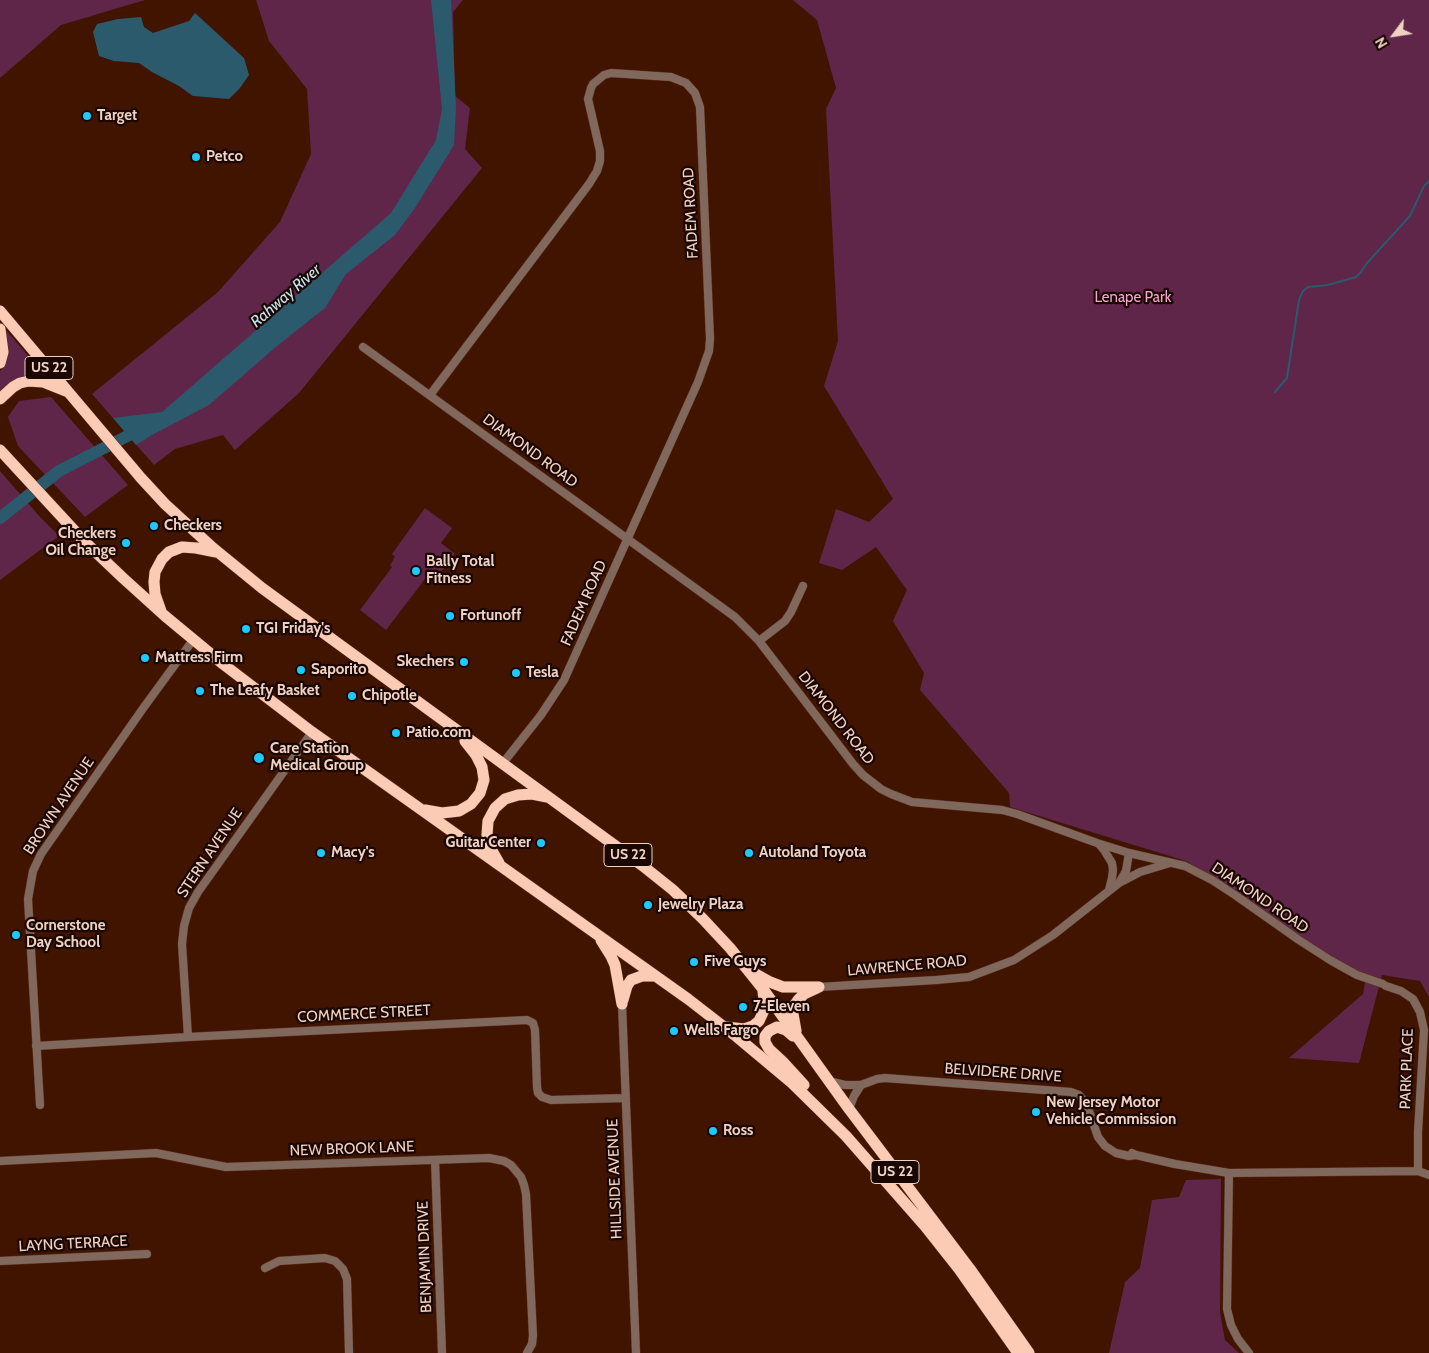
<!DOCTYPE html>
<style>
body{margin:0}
#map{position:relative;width:1429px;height:1353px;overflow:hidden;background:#411400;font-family:Cabin,sans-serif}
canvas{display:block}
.north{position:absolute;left:1369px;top:10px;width:50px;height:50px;-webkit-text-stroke:4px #1b0701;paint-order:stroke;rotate:239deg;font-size:14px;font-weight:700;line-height:20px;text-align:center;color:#f0d2c4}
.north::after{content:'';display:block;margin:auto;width:18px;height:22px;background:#f0d2c4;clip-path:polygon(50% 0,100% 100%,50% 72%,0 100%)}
</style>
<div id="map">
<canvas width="1429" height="1353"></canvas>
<div class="north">N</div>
</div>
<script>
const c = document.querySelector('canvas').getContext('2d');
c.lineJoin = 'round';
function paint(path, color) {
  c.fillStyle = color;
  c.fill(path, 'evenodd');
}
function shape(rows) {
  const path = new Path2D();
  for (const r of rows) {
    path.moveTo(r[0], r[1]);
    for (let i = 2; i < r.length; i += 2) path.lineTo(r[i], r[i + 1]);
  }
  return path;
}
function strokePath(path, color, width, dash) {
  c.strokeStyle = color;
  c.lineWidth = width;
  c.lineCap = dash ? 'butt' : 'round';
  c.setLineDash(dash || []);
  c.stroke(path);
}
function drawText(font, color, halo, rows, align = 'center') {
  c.font = font + ' Cabin,sans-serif';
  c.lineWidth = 4.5;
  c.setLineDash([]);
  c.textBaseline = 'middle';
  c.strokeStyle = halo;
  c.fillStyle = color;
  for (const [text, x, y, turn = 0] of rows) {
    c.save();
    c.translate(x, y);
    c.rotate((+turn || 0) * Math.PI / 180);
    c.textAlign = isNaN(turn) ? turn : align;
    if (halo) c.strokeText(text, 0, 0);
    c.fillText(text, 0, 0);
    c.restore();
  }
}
paint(shape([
 [0,0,145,0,61,25,0,78],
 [256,0,463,0,453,12,455,96,470,108,465,149,482,168,299,393,235,450,223,435,175,449,154,465,92,394,218,292,280,222,311,154,307,89,269,41],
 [793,0,1429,0,1429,997,1420,981,1382,975,1359,1063,1289,1058,1363,994,1366,977,1349,969,1260,908,1186,861,1010,807,1009,793,920,690,924,673,893,621,907,590,876,547,842,570,819,563,836,509,869,522,893,499,824,386,838,341,826,109,836,88,817,20],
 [6,330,46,377,0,393,0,372,2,368],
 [51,397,128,485,85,517,18,446,8,417,19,401],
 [0,471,40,517,59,536,0,580],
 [425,508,452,528,441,543,455,554,435,580,428,575,386,630,360,610,392,567,390,565,395,557,392,554],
 [1221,1179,1220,1312,1225,1340,1239,1353,1109,1353,1125,1282,1140,1268,1152,1200,1179,1197,1186,1180]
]), '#5f2649');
paint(shape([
 [431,0,451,0,456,108,454,145,415,208,395,235,346,274,325,308,277,346,209,405,152,435,136,445,113,418,162,412,391,213,436,140,442,109],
 [195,13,244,58,249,75,240,88,229,99,193,96,179,86,152,72,139,63,114,61,99,56,93,32,97,24,118,19,141,17,144,27,153,33,189,21]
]), '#2a5a6c');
strokePath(shape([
 [1275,392,1287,378,1299,300,1303,291,1308,287,1328,285,1356,277,1361,272,1367,263,1410,216,1424,186,1429,181]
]), '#2a5a6c', 2);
strokePath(shape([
 [0,518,59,471,143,428]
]), '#2a5a6c', 12);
const minor = shape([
 [363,347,735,617,759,641,853,764,863,775,881,789,891,794,912,802,1002,810,1017,814,1097,843,1129,853,1185,866,1212,880,1235,895,1299,940,1330,960,1357,975,1383,984],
 [430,395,589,184,597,171,600,161,600,151,588,99,591,88,593,84,604,75,611,73,671,77,686,83,695,93,700,107,710,339,709,351,698,382,564,680,541,715,503,763],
 [759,641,785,621,791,612,803,586],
 [1099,844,1104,850,1112,863,1113,870,1112,878,1109,890],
 [1121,882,1140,872,1170,863],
 [1386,986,1401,991,1413,999,1420,1012,1424,1030,1418,1132,1418,1171],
 [819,987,936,980,969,977,1014,960,1053,935,1119,883,1126,871,1129,853],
 [622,1004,636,1353],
 [188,1037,182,944,184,926,189,908,198,892,312,732],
 [36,1046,188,1037,527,1020,533,1023,535,1030,537,1087,538,1093,542,1097,551,1100,626,1098],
 [829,1081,845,1085,861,1085,877,1079,885,1078,1071,1092,1079,1095,1084,1101,1088,1108,1098,1137,1105,1146,1116,1153,1129,1156,1136,1155],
 [40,1105,28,899,33,871,41,854,144,707,193,640],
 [849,1109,854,1096,861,1085],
 [1132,1153,1136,1155,1175,1164,1229,1173,1418,1171,1429,1175],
 [435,1160,442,1353],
 [0,1161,156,1153,226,1167,489,1158,504,1161,511,1165,521,1177,524,1185,526,1194,533,1336,532,1344,527,1353],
 [1229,1173,1227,1309,1231,1325,1238,1339,1249,1353],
 [0,1261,147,1254],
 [265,1268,279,1261,325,1258,335,1261,343,1269,347,1279,349,1353]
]);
const highway = shape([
 [0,311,141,478,165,504,213,548,262,588,643,866,673,890,703,919,730,948,763,989,849,1109,970,1269,1029,1353],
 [0,329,3,352,0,363],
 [0,399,13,387,20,383,29,381,43,382,68,392],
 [0,450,84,541,123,578,165,616,223,664,312,732,688,999,737,1037,792,1083,846,1136,925,1226,959,1269,1018,1353],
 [161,611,155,594,154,582,155,572,162,559,169,552,182,547,196,548,216,552],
 [425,810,442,813,459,811,471,804,480,793,484,780,482,767,476,755,465,741],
 [499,863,491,849,487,835,488,821,495,808,505,799,518,795,532,794,547,797],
 [601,940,611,956,615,965,622,1004],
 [754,973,770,982,783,987,819,987],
 [623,1000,627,986,631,980,642,976,655,976],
 [726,1027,744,1029,753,1026,759,1021,765,1008,763,991],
 [796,1031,793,1014,794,1006,798,1000,804,994,817,988],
 [793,1036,786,1030,777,1027,769,1031,765,1036,765,1042,769,1049,783,1062,804,1085]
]);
strokePath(minor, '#5d321f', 9);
strokePath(highway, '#5d321f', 12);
strokePath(minor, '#80685d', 8);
strokePath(highway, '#fbcbb5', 11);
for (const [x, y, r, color] of [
 [87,116,5,"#1ec9fd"],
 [196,157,5,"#1ec9fd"],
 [154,526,5,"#1ec9fd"],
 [126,543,5,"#1ec9fd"],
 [416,571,5,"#1ec9fd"],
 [450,616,5,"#1ec9fd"],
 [246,629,5,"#1ec9fd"],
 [145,658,5,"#1ec9fd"],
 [464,662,5,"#1ec9fd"],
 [301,670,5,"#1ec9fd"],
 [516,673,5,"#1ec9fd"],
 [200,691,5,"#1ec9fd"],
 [352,696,5,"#1ec9fd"],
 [396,733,5,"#1ec9fd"],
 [259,758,6,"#1ec9fd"],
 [541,843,5,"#1ec9fd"],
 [321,853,5,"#1ec9fd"],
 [749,853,5,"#1ec9fd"],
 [648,905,5,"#1ec9fd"],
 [16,935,5,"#1ec9fd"],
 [694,962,5,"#1ec9fd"],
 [743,1007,5,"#1ec9fd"],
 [674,1031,5,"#1ec9fd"],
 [1036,1112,5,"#1ec9fd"],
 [713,1131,5,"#1ec9fd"]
]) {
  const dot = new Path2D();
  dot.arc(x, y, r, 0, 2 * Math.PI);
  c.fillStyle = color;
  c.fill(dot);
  strokePath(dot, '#1b0701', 2);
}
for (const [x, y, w] of [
 [49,368,48],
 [628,855,48],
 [895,1172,48]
]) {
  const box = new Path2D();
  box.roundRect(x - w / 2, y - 11.5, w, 23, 4);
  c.fillStyle = '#1b0701';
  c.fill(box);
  strokePath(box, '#f0d2c4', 1);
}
drawText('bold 14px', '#f0d2c4', null, [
 ["US 22",49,368],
 ["US 22",628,855],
 ["US 22",895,1172]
]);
drawText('bold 15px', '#f0d2c4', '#1b0701', [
 ["Target",97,116],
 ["Petco",206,157],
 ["Checkers",164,526],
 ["Checkers",116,534,"right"],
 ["Oil Change",116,551,"right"],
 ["Bally Total",426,562],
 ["Fitness",426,579],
 ["Fortunoff",460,616],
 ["TGI Friday's",256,629],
 ["Mattress Firm",155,658],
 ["Skechers",454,662,"right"],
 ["Saporito",311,670],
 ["Tesla",526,673],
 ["The Leafy Basket",210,691],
 ["Chipotle",362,696],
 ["Patio.com",406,733],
 ["Care Station",270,749],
 ["Medical Group",270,766],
 ["Guitar Center",531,843,"right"],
 ["Macy's",331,853],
 ["Autoland Toyota",759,853],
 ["Jewelry Plaza",658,905],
 ["Cornerstone",26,926],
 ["Day School",26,943],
 ["Five Guys",704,962],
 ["7-Eleven",753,1007],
 ["Wells Fargo",684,1031],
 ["New Jersey Motor",1046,1103],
 ["Vehicle Commission",1046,1120],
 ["Ross",723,1131]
], 'left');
drawText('15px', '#f0d2c4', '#1b0701', [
 ["FADEM ROAD",691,213,-93],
 ["DIAMOND ROAD",530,451,36],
 ["FADEM ROAD",584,603,-66],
 ["DIAMOND ROAD",836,718,52],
 ["BROWN AVENUE",59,806,-56],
 ["STERN AVENUE",210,853,-56],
 ["DIAMOND ROAD",1260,898,34],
 ["LAWRENCE ROAD",907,966,-5],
 ["COMMERCE STREET",364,1014,-3],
 ["PARK PLACE",1407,1069,-88],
 ["BELVIDERE DRIVE",1003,1073,4],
 ["NEW BROOK LANE",352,1149,-2],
 ["HILLSIDE AVENUE",615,1179,-92],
 ["LAYNG TERRACE",73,1244,-3],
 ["BENJAMIN DRIVE",425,1257,-92]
]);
drawText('15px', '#f5a6d2', '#1b0701', [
 ["Lenape Park",1133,298]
]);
drawText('italic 16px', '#c5e3f0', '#1b0701', [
 ["Rahway River",286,296,-41]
]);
</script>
